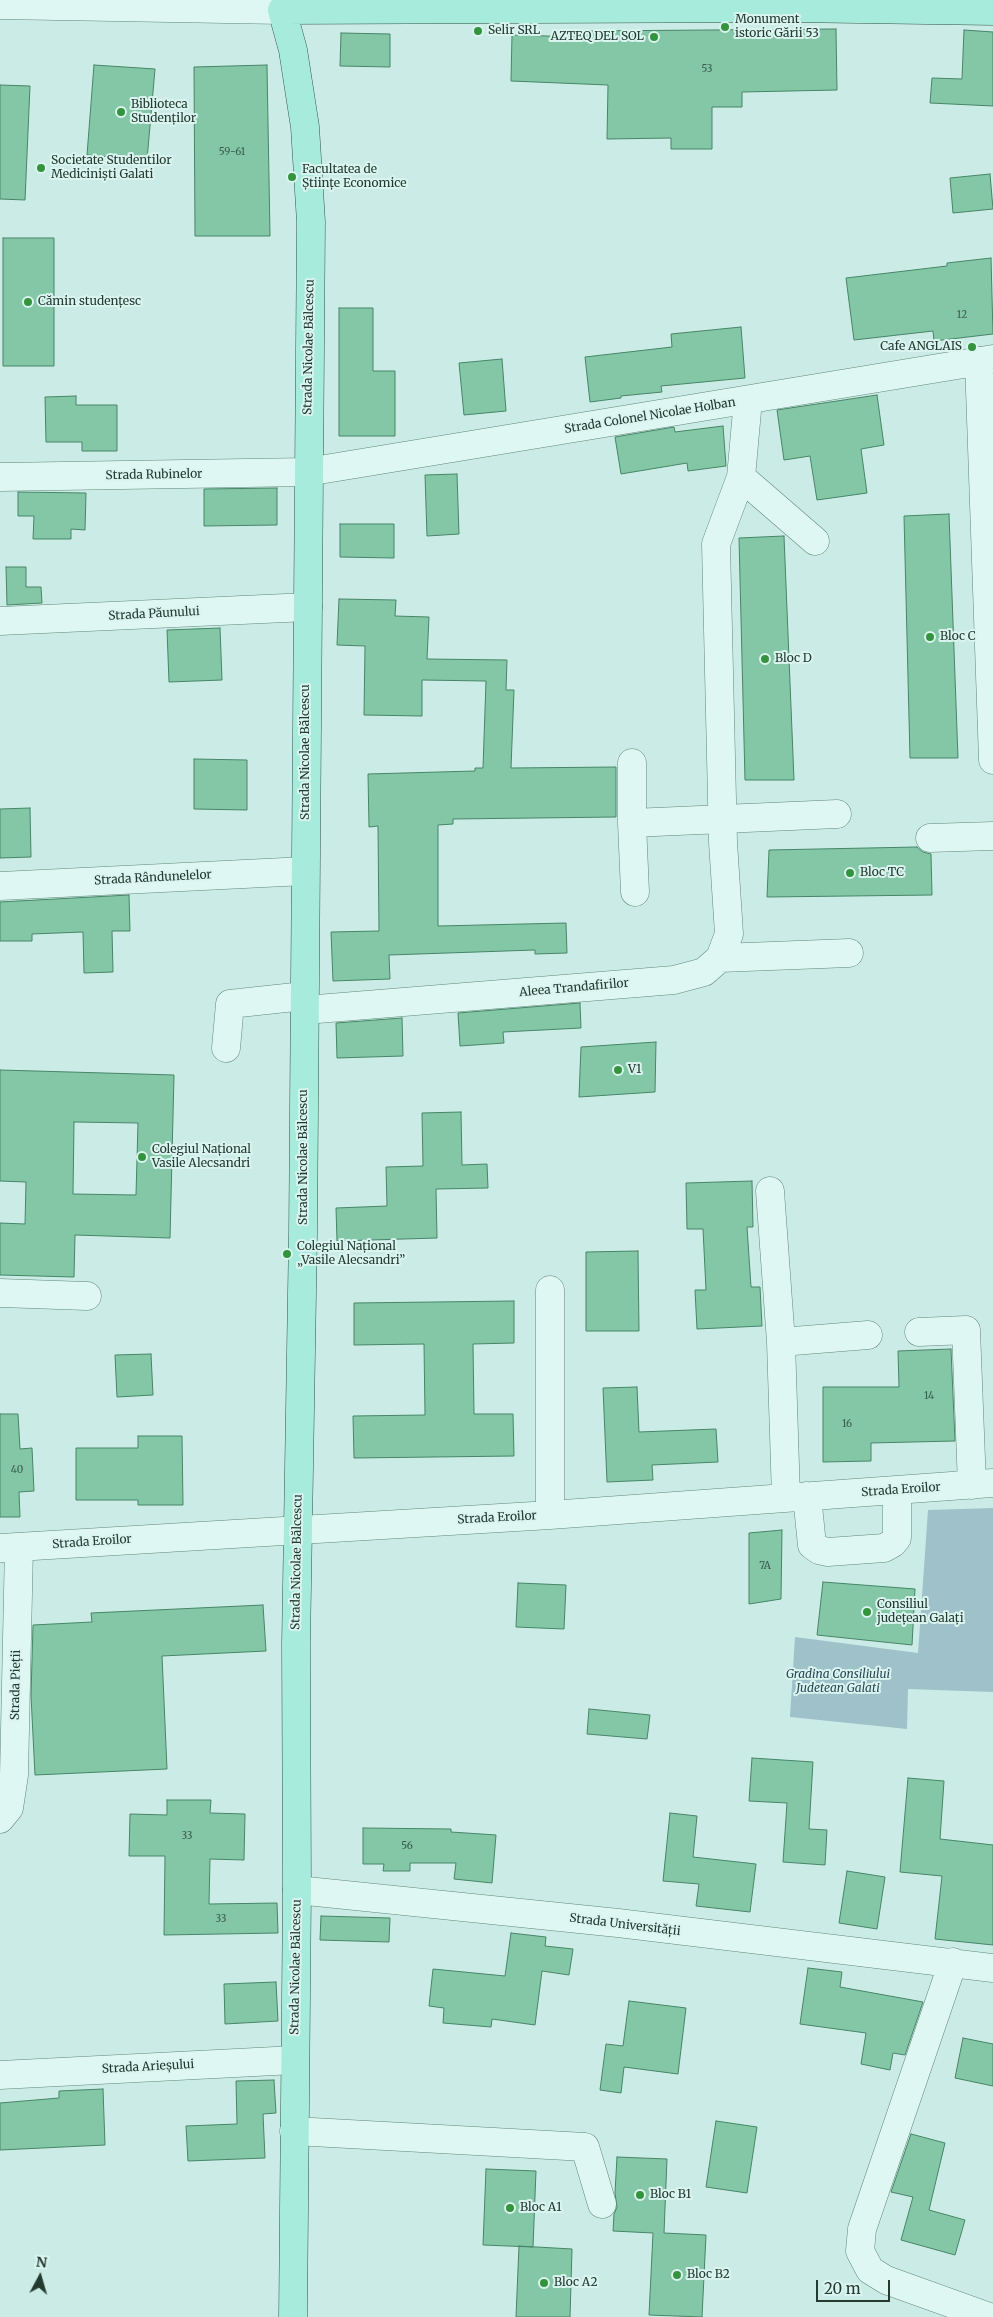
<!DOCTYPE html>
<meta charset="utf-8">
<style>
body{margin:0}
#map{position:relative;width:993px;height:2317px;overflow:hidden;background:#cbece6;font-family:Merriweather,serif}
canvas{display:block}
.north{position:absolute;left:15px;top:2252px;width:50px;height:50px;-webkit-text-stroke:4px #daf4ef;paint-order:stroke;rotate:6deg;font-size:14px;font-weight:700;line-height:20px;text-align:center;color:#223a30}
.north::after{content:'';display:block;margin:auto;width:18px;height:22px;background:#223a30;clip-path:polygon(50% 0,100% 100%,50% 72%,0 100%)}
.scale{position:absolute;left:816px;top:2280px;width:74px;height:22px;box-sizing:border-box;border:2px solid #223a30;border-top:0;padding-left:6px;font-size:15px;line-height:18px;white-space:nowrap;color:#223a30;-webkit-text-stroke:4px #daf4ef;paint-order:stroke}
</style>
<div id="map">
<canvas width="993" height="2317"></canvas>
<div class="north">N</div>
<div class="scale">20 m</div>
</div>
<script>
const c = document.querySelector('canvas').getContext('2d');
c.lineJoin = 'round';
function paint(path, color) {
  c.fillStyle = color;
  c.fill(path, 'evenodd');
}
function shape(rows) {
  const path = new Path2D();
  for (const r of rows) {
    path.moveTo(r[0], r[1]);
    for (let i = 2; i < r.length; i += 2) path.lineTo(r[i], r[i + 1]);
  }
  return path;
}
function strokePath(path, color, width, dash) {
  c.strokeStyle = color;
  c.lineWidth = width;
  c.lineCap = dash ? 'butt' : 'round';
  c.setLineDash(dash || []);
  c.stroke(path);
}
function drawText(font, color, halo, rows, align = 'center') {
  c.font = font + ' Merriweather,serif';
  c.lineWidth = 4;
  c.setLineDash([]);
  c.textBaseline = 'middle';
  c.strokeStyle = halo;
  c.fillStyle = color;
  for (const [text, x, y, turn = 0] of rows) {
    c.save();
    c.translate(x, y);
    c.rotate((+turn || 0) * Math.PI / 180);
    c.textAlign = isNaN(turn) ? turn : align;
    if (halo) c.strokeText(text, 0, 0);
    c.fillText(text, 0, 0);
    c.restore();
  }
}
paint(shape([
 [993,1508,993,1692,908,1689,907,1729,790,1717,795,1637,918,1653,928,1510]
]), '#9fc1ca');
const building = shape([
 [836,29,837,90,742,92,742,107,712,107,712,149,671,149,671,138,607,139,608,85,511,81,512,35,582,37,582,31,836,29],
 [964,30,993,32,993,106,930,103,932,78,962,79,964,30],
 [341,33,390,34,390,67,340,66,341,33],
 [94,65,155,69,147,160,87,155,94,65],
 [267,65,270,236,195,236,194,67,267,65],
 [0,85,30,86,25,200,0,199,0,85],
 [990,174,993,209,953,213,950,178,990,174],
 [3,238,54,238,54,366,3,366,3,238],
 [991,258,993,334,934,341,933,331,854,340,846,278,947,266,947,263,991,258],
 [339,308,373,308,373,371,395,371,395,436,339,436,339,308],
 [741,327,745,378,661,386,662,392,621,396,621,398,590,402,585,357,672,347,671,334,741,327],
 [502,359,506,411,464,415,459,363,502,359],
 [877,395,884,445,861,449,867,493,817,500,810,456,784,460,777,410,877,395],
 [76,396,76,405,117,405,117,451,82,451,82,442,46,442,45,397,76,396],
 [723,426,726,466,688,471,687,463,621,474,615,437,674,427,675,432,723,426],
 [457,474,459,534,427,536,425,475,457,474],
 [277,488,277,525,204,526,204,489,277,488],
 [18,492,86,493,85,530,71,529,71,539,33,539,34,516,18,516,18,492],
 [949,514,958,758,910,758,904,516,949,514],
 [340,524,394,524,394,558,340,557,340,524],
 [784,536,794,780,745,780,739,538,784,536],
 [6,567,26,567,26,587,41,587,42,603,7,605,6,567],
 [339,599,396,600,395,616,429,617,427,659,507,660,506,690,514,690,511,768,616,767,616,817,453,819,453,824,438,825,438,926,566,923,567,953,535,954,535,950,389,955,390,979,333,981,331,932,379,931,378,826,369,827,368,774,475,771,475,768,483,768,486,681,422,680,422,716,364,715,365,646,337,645,339,599],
 [220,628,222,680,169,682,167,630,220,628],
 [194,759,247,760,247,810,194,809,194,759],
 [30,808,31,857,0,858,0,809,30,808],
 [917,847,923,852,931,854,932,895,767,897,769,850,917,847],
 [129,895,130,931,112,931,113,972,84,973,83,932,32,934,32,941,0,941,0,902,129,895],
 [580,1003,581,1028,503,1032,504,1043,460,1046,458,1013,580,1003],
 [402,1018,403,1056,337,1058,336,1023,402,1018],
 [656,1042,655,1092,579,1097,581,1047,656,1042],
 [0,1070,174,1075,170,1238,75,1235,74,1277,0,1275,0,1223,25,1224,26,1182,0,1181,0,1070],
 [74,1122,138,1123,136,1195,73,1194,74,1122],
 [461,1112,462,1165,487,1164,488,1188,436,1189,437,1238,337,1241,336,1208,387,1206,386,1167,423,1166,422,1113,461,1112],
 [752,1181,753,1227,747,1227,751,1287,760,1287,762,1326,697,1329,695,1290,706,1290,703,1229,687,1229,686,1183,752,1181],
 [638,1251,639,1331,586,1331,586,1252,638,1251],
 [514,1301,514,1343,473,1344,474,1414,513,1414,514,1456,354,1458,353,1416,425,1415,424,1344,354,1345,354,1303,514,1301],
 [951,1349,955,1441,871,1443,871,1461,823,1462,823,1387,899,1387,898,1351,951,1349],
 [151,1354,153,1395,117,1397,115,1355,151,1354],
 [637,1387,639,1432,716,1429,718,1462,652,1465,653,1480,607,1482,603,1388,637,1387],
 [0,1414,18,1414,20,1449,32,1448,34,1491,19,1492,20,1517,0,1517,0,1414],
 [138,1436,182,1436,183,1505,138,1505,138,1500,76,1500,76,1448,138,1448,138,1436],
 [782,1530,781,1599,749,1604,749,1533,782,1530],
 [823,1582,915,1589,912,1645,817,1635,823,1582],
 [518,1583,566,1585,564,1629,516,1627,518,1583],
 [263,1605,266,1651,162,1656,167,1769,35,1775,31,1696,33,1625,92,1622,91,1613,263,1605],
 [589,1709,650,1715,647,1739,587,1734,589,1709],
 [752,1758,813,1762,809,1829,827,1830,825,1865,783,1862,787,1803,749,1801,752,1758],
 [908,1778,944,1781,940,1839,993,1845,993,1945,935,1939,942,1876,900,1872,908,1778],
 [167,1800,211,1800,210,1813,245,1814,244,1860,210,1859,209,1904,277,1903,278,1933,164,1935,165,1856,129,1856,130,1814,167,1815,167,1800],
 [670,1813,697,1816,693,1857,756,1864,750,1912,696,1906,699,1884,663,1881,670,1813],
 [363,1828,451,1829,451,1832,496,1835,492,1883,454,1879,456,1863,410,1863,410,1871,383,1871,384,1864,363,1864,363,1828],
 [847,1871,885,1877,877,1929,839,1923,847,1871],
 [321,1916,390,1918,389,1942,320,1940,321,1916],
 [511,1933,546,1937,545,1946,573,1949,569,1975,542,1971,535,2025,492,2019,491,2027,443,2023,444,2008,429,2006,433,1969,505,1976,511,1933],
 [808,1968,842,1972,840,1987,923,2002,905,2055,893,2053,890,2070,861,2064,866,2033,800,2024,808,1968],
 [276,1982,278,2021,225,2024,224,1984,276,1982],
 [629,2001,686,2008,678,2074,624,2067,621,2093,600,2090,606,2044,623,2046,629,2001],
 [963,2038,993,2044,993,2086,955,2078,963,2038],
 [274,2080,276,2113,263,2114,265,2158,188,2161,186,2126,237,2124,236,2081,274,2080],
 [103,2089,105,2145,0,2150,0,2103,59,2098,59,2091,103,2089],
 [716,2121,757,2127,747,2193,706,2187,716,2121],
 [911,2134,945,2143,929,2210,965,2220,955,2255,901,2240,913,2197,891,2192,911,2134],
 [617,2157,667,2159,664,2233,706,2235,702,2317,649,2315,653,2233,613,2231,614,2214,617,2207,615,2193,617,2157],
 [486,2169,536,2171,533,2247,483,2245,486,2169],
 [519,2246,572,2249,570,2317,516,2317,519,2246]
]);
paint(building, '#84c7a7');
strokePath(building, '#478566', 1);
const minor = shape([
 [0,5,282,10,279,0],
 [979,361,993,760],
 [0,477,307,472,993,359],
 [741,477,815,541],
 [0,621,308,607],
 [632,763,632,823,635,892],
 [632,823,837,814],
 [930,838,993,836],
 [0,886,305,871],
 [720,958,849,953],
 [305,1010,674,980,704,972,720,958,729,934,723,842,716,544,741,477,748,400],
 [226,1048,230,1004,304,996],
 [770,1191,781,1342,786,1497],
 [550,1290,550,1515],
 [0,1293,87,1296],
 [919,1332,966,1330,972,1485],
 [781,1342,868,1335],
 [807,1496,812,1545,819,1550,828,1552,884,1548,893,1543,897,1538,897,1490],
 [0,1548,550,1515,993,1483],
 [0,1819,9,1808,14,1775,19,1547],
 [297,1890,618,1923,993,1968],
 [953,1962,862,2229,860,2251,870,2270,886,2280,989,2317],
 [0,2075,295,2060],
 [294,2131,585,2147,602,2204]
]);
const major = shape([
 [293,2317,297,1890,296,1644,303,1234,311,222,305,127,293,50,282,10,790,8,993,11]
]);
strokePath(minor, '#608879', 29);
strokePath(major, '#335647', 29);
strokePath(minor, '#def7f2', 28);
strokePath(major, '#a7ebdd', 28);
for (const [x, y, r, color] of [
 [725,27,5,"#34933d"],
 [478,31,5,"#34933d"],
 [654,37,5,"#34933d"],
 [121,112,5,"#34933d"],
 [41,168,5,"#34933d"],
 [292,177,5,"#34933d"],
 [28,302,5,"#34933d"],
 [972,347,5,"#34933d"],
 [930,637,5,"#34933d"],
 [765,659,5,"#34933d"],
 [850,873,5,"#34933d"],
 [618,1070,5,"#34933d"],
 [142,1157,5,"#34933d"],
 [287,1254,5,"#34933d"],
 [867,1612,5,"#34933d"],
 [640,2195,5,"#34933d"],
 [510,2208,5,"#34933d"],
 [677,2275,5,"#34933d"],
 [544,2283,5,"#34933d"]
]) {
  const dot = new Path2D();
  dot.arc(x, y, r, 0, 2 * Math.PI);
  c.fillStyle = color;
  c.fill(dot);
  strokePath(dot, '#daf4ef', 2);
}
drawText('10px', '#3a5d4e', null, [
 ["53",707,69],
 ["59-61",232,152],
 ["12",962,315],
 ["14",929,1396],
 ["16",847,1424],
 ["40",17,1470],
 ["7A",765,1566],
 ["33",187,1836],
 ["56",407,1846],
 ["33",221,1919]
]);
drawText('12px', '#223a30', '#daf4ef', [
 ["Monument",735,20],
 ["istoric Gării 53",735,34],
 ["Selir SRL",488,31],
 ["AZTEQ DEL SOL",644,37,"right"],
 ["Biblioteca",131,105],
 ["Studenților",131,119],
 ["Societate Studentilor",51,161],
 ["Mediciniști Galati",51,175],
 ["Facultatea de",302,170],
 ["Științe Economice",302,184],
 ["Cămin studențesc",38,302],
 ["Cafe ANGLAIS",962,347,"right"],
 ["Bloc C",940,637],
 ["Bloc D",775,659],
 ["Bloc TC",860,873],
 ["V1",628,1070],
 ["Colegiul Național",152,1150],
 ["Vasile Alecsandri",152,1164],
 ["Colegiul Național",297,1247],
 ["„Vasile Alecsandri”",297,1261],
 ["Consiliul",877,1605],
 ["județean Galați",877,1619],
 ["Bloc B1",650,2195],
 ["Bloc A1",520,2208],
 ["Bloc B2",687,2275],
 ["Bloc A2",554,2283]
], 'left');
drawText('12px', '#223a30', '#daf4ef', [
 ["Strada Nicolae Bălcescu",309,347,-89],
 ["Strada Colonel Nicolae Holban",650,416,-9],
 ["Strada Rubinelor",154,475,-1],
 ["Strada Păunului",154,614,-3],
 ["Strada Nicolae Bălcescu",306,752,-90],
 ["Strada Rândunelelor",153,878,-3],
 ["Aleea Trandafirilor",574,988,-5],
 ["Strada Nicolae Bălcescu",304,1157,-90],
 ["Strada Eroilor",901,1490,-4],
 ["Strada Eroilor",497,1518,-3],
 ["Strada Eroilor",92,1542,-4],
 ["Strada Nicolae Bălcescu",297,1562,-89],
 ["Strada Pieții",16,1685,-89],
 ["Strada Universității",625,1925,7],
 ["Strada Nicolae Bălcescu",296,1967,-89],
 ["Strada Arieșului",148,2067,-3]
]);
drawText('italic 12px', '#2a4655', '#daf4ef', [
 ["Gradina Consiliului",838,1675],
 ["Judetean Galati",838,1689]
]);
</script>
